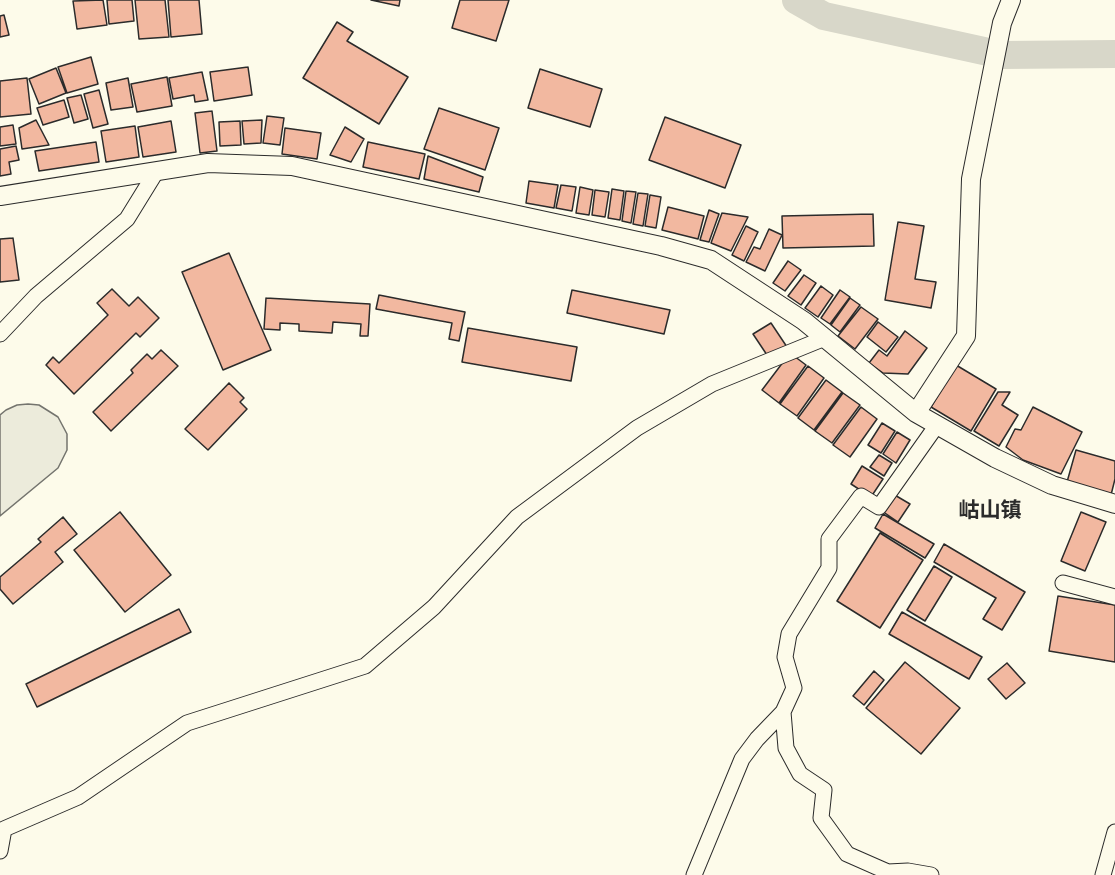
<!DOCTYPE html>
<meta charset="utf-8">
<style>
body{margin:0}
canvas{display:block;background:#fdfbea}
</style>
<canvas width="1115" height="875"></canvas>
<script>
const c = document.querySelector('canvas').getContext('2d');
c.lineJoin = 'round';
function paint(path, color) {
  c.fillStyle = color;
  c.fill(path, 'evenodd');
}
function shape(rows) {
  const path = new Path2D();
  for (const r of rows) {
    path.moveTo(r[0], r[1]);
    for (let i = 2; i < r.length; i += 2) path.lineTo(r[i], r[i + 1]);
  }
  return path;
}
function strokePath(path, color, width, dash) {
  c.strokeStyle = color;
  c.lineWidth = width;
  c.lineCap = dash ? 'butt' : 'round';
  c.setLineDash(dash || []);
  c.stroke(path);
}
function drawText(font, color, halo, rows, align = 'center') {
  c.font = font + ' Arial,"Noto Sans SC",sans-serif';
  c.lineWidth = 4.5;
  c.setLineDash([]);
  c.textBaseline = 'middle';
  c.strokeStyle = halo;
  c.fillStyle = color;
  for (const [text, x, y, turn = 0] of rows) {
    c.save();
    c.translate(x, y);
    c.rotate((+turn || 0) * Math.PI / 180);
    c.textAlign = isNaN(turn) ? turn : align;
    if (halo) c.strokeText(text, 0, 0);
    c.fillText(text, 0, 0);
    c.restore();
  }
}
const green = shape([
 [28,404,39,405,58,417,67,434,67,450,58,468,0,516,0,415,6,410,17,405,28,404]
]);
paint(green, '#ecebdb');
strokePath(green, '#74746e', 1.5);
strokePath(shape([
 [796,0,824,16,1002,55,1115,54]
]), '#d8d7c9', 28);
const building = shape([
 [103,0,107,25,77,29,73,1,103,0],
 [107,0,132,0,134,21,109,24,107,0],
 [135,0,165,0,169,37,139,39,135,0],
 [168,0,199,0,202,34,171,37,168,0],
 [371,0,400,0,399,6,371,0],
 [460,0,509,0,496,41,452,28,460,0],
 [4,15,9,35,0,37,0,16,4,15],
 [337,22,353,32,347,41,408,77,379,124,303,78,337,22],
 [91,57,98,84,67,93,58,67,91,57],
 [248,67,252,95,214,101,210,72,248,67],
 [56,68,66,93,39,104,29,79,56,68],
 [540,69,602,89,590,127,528,108,540,69],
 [202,72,208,100,195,102,194,95,173,99,169,78,202,72],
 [167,77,172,106,137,112,131,84,167,77],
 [27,78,31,114,0,117,0,81,27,78],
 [128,78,133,107,111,110,106,83,128,78],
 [99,90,108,124,93,128,84,94,99,90],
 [81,95,88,119,74,123,67,98,81,95],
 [64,100,69,117,43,125,37,108,64,100],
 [439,108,499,128,485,170,424,149,439,108],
 [212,111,217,151,200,153,195,113,212,111],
 [267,116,284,118,280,145,263,143,267,116],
 [665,117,741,145,725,188,649,160,665,117],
 [36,120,49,145,22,149,19,128,36,120],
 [262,120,261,143,244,144,242,121,262,120],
 [171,121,176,152,143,157,138,127,171,121],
 [240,121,241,145,220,146,219,122,240,121],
 [13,125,16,144,0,146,0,127,13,125],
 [135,126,139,157,106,162,101,131,135,126],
 [345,127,364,139,351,162,330,155,345,127],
 [285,128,321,133,317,159,282,154,285,128],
 [96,142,99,162,39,171,35,151,96,142],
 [368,142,425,154,419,179,363,167,368,142],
 [16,146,19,160,9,162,11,174,0,176,0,149,16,146],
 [428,156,483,177,479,192,424,179,428,156],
 [529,181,558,185,554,208,526,203,529,181],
 [561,185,576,187,572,211,556,208,561,185],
 [580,187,593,190,589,215,576,213,580,187],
 [612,189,624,191,620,220,608,218,612,189],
 [595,190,609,192,605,217,592,215,595,190],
 [626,191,636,192,631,223,622,221,626,191],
 [638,193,648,194,643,226,633,224,638,193],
 [650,195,661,197,656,228,645,226,650,195],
 [668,207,704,216,698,239,662,230,668,207],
 [709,210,719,214,709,242,700,240,709,210],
 [722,213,748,217,731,251,711,243,722,213],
 [873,214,874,246,783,248,782,216,873,214],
 [898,222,924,226,915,279,936,282,931,308,885,300,898,222],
 [746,226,758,232,744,261,732,255,746,226],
 [769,229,782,235,765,271,746,262,754,247,760,249,769,229],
 [13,238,19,280,0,282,0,239,13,238],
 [229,253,271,350,223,370,182,272,229,253],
 [788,261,801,270,785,291,773,283,788,261],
 [804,275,816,283,801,305,788,296,804,275],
 [821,286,833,295,818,317,805,308,821,286],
 [112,289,129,306,138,297,159,318,140,337,136,333,74,394,46,365,53,357,59,363,108,315,97,303,112,289],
 [572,290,670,310,664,334,567,313,572,290],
 [840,290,850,297,830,324,821,318,840,290],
 [379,295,465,312,459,341,449,339,452,323,376,309,379,295],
 [266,298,370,304,368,336,360,336,361,324,333,322,332,333,299,331,299,324,280,323,280,330,264,329,266,298],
 [850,298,860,305,840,332,831,325,850,298],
 [861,307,878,319,855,349,838,336,861,307],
 [878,322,898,337,886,352,867,337,878,322],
 [771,323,787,347,769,358,753,334,771,323],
 [468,328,577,347,571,381,462,362,468,328],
 [905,331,927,348,908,374,883,373,869,363,879,350,887,356,905,331],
 [161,350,178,366,111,431,93,412,133,373,131,370,147,354,152,359,161,350],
 [790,353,806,365,779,403,762,390,790,353],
 [956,365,996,389,971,431,931,407,956,365],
 [808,366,824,378,797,416,780,404,808,366],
 [826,380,842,392,814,430,798,418,826,380],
 [229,383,244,398,240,402,247,409,208,450,185,429,229,383],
 [998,392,1010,392,1002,405,1018,415,999,446,974,431,998,392],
 [843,393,860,405,832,443,815,431,843,393],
 [861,407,877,419,850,457,833,445,861,407],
 [1033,407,1082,432,1061,474,1023,460,1006,447,1015,429,1021,430,1033,407],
 [882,423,895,431,881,453,868,445,882,423],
 [897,432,910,440,896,463,883,454,897,432],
 [1076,450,1115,461,1115,479,1111,495,1067,482,1076,450],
 [879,455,892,463,884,476,870,467,879,455],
 [862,466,883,479,871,497,851,484,862,466],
 [893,494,910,504,898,522,882,511,893,494],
 [120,512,171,575,125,612,74,550,120,512],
 [1081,512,1106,522,1085,571,1061,561,1081,512],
 [883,514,934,544,925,558,875,528,883,514],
 [63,517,77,534,55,552,63,562,13,604,0,589,0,577,41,542,38,539,63,517],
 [880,533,923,560,880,628,837,601,880,533],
 [944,544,1025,592,1002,630,983,619,996,598,934,562,944,544],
 [934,566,952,577,925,621,907,610,934,566],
 [1058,596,1115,605,1115,662,1049,651,1058,596],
 [179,609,191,632,37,707,26,684,179,609],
 [902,612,982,657,969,679,889,634,902,612],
 [905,662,960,708,921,754,866,708,905,662],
 [1007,663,1025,683,1006,699,988,679,1007,663],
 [874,671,884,680,864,705,853,696,874,671]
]);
paint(building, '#f2b8a0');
strokePath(building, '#2b2b2b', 1.5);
const minor = shape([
 [0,334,36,296,127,219,156,172],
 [1063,583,1115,597],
 [783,712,786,748,800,774,824,790,821,818,847,854,888,872,908,871,931,875],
 [0,851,4,829,78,797,187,723,365,666,434,607,517,517,637,428,712,384,825,338],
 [694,875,742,759,757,739,783,712,794,688,785,657,789,634,829,568,829,539,861,496,879,507,937,425],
 [1103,875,1115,832]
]);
const tertiary = shape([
 [0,196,208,163,292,166,661,246,711,260,804,321,916,413,995,458,1052,485,1115,504],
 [916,413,966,336,971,179,1002,23,1011,0]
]);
strokePath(minor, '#2b2b2b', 17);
strokePath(tertiary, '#2b2b2b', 20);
strokePath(minor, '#fdfbea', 15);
strokePath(tertiary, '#fdfbea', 18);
drawText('bold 21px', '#2b2b2b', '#fdfbea', [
 ["岵山镇",990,511]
]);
</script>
